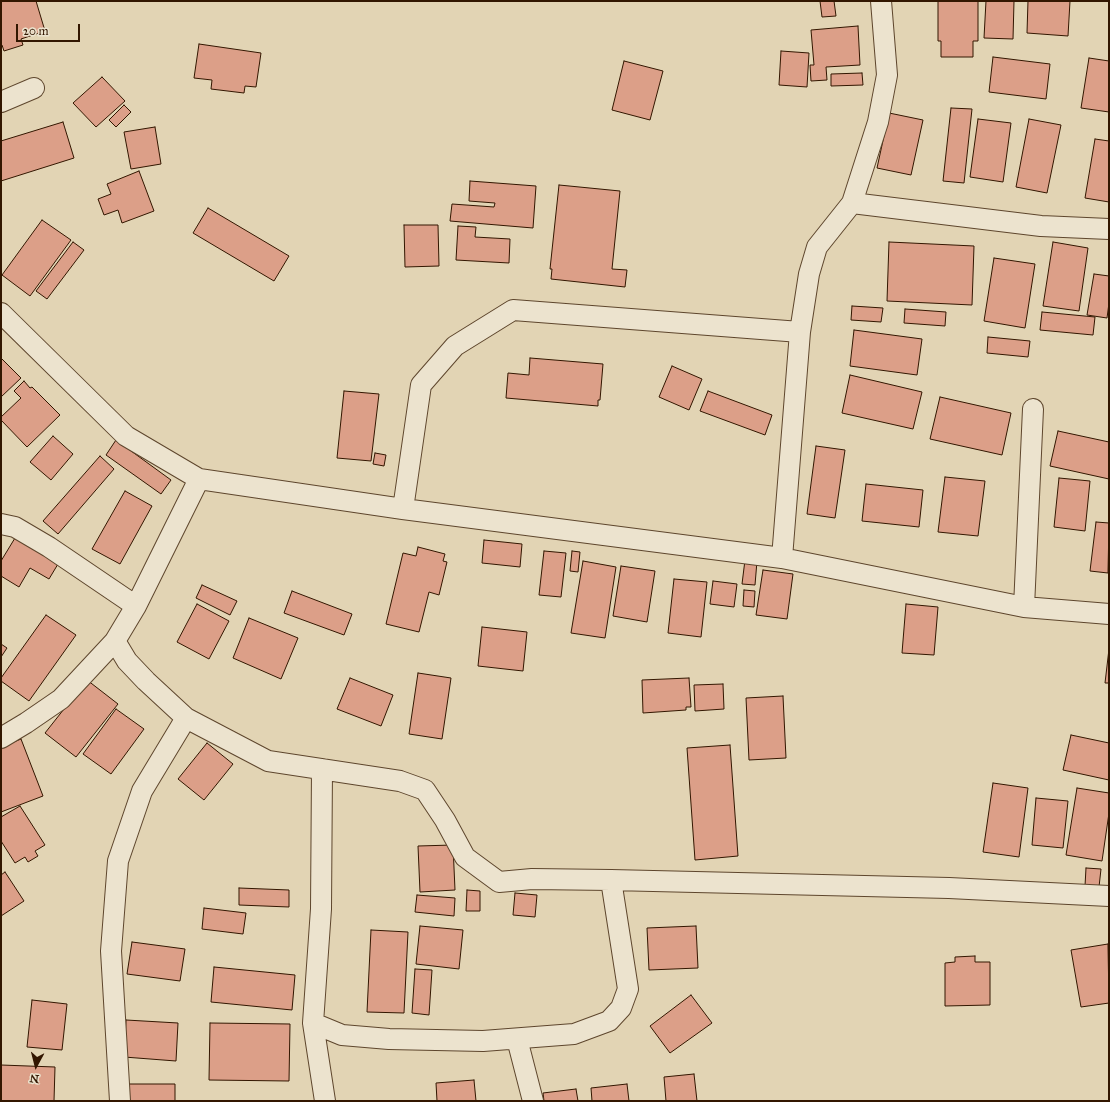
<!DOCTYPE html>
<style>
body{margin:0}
#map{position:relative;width:1110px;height:1102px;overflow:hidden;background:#e2d4b4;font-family:"IM FELL Great Primer",serif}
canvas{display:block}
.frame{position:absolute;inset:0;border:2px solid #321600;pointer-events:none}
.north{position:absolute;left:16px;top:1046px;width:40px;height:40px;-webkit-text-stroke:3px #ece3ce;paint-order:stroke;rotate:187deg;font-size:11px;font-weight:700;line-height:16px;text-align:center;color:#321600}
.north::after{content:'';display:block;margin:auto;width:14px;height:18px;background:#321600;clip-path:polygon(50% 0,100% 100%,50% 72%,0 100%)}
.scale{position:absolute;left:16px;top:24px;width:64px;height:18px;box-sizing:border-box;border:2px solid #321600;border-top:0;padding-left:5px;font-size:12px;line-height:14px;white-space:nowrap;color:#321600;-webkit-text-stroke:3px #ece3ce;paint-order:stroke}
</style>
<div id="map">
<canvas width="1110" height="1102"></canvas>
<div class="frame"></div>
<div class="north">N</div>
<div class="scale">20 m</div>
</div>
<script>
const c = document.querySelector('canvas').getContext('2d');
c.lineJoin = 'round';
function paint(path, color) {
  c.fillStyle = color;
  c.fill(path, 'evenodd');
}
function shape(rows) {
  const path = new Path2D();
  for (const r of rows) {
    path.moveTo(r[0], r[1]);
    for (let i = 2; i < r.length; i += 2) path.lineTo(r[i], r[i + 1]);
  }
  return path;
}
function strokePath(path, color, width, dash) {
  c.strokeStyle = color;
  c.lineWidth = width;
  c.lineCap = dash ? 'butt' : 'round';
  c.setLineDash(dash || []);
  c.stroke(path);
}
const building = shape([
 [1,1,36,1,45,31,21,39,23,45,4,51,2,45,1,45,1,1],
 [820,1,834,1,836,16,822,17,820,1],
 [938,1,978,1,978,41,973,41,973,57,941,57,941,41,938,41,938,1],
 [986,1,1014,1,1013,39,984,38,986,1],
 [1028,1,1070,1,1068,36,1027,33,1028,1],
 [858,26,860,65,826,67,827,80,811,81,810,65,814,65,811,30,858,26],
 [199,44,261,53,256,87,245,86,244,93,211,89,212,80,194,78,199,44],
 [781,51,809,53,807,87,779,85,781,51],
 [993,57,1050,64,1046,99,989,92,993,57],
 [1089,58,1109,61,1109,112,1081,108,1089,58],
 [624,61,663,71,650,120,612,110,624,61],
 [862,73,863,85,831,86,831,74,862,73],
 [102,77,125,101,96,127,73,103,102,77],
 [124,105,131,112,116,127,109,120,124,105],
 [951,108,972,109,964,183,943,181,951,108],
 [889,113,923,120,911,175,877,168,889,113],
 [978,119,1011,123,1003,182,970,177,978,119],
 [1029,119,1061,125,1047,193,1016,187,1029,119],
 [63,122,74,158,1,181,1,141,63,122],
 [155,127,161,164,131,169,124,132,155,127],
 [1095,139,1109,141,1109,202,1085,198,1095,139],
 [139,171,154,211,122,223,118,210,104,215,98,199,111,194,107,184,139,171],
 [470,181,536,186,533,228,450,221,452,204,494,207,495,203,469,201,470,181],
 [559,185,620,191,612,269,627,270,625,287,551,279,552,269,550,269,559,185],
 [208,208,289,256,274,281,193,233,208,208],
 [42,220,71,240,30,296,2,275,42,220],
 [404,225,438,225,439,266,405,267,404,225],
 [458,226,476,227,475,237,510,239,509,263,456,260,458,226],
 [73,242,84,250,47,299,36,291,73,242],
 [889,242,974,246,972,305,887,301,889,242],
 [1053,242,1088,248,1079,311,1043,306,1053,242],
 [994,258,1035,264,1025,328,984,321,994,258],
 [1094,274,1109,276,1109,303,1107,318,1087,315,1094,274],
 [852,306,883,308,881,322,851,320,852,306],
 [905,309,946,312,945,326,904,323,905,309],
 [1042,312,1095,317,1093,335,1040,330,1042,312],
 [854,330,922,339,917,375,850,366,854,330],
 [988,337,1030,341,1028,357,987,353,988,337],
 [1,358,21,378,1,397,1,358],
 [530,358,603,364,600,400,598,400,598,406,506,398,508,373,529,375,530,358],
 [672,366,702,379,689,410,659,397,672,366],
 [850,375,922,392,913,429,842,413,850,375],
 [24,381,30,388,32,387,60,415,27,447,1,420,1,417,21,398,14,391,24,381],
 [344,391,379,394,371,461,337,458,344,391],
 [708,391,772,415,765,435,700,411,708,391],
 [940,397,1011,413,1002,455,930,439,940,397],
 [1058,431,1109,442,1109,479,1050,466,1058,431],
 [53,436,73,454,51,480,30,462,53,436],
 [116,440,171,480,161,494,106,455,116,440],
 [816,446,845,450,835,518,807,514,816,446],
 [375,453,386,455,384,466,373,464,375,453],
 [100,456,114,469,58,534,43,521,100,456],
 [945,477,985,481,978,536,938,532,945,477],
 [1059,478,1090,481,1085,531,1054,527,1059,478],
 [866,484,923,490,919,527,862,521,866,484],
 [125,491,152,506,120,564,92,549,125,491],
 [1096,522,1109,523,1108,573,1090,571,1096,522],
 [15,538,58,564,49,579,30,568,19,587,1,576,1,561,15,538],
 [484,540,522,544,520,567,482,563,484,540],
 [418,547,445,554,443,561,447,562,439,595,429,592,419,632,386,624,403,553,416,556,418,547],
 [544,551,566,553,561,597,539,595,544,551],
 [572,551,580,552,578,572,570,571,572,551],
 [745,560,757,561,755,585,742,584,745,560],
 [583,561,616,567,605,638,571,633,583,561],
 [621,566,655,571,647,622,613,616,621,566],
 [763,570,793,574,787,619,756,615,763,570],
 [674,579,707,582,701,637,668,633,674,579],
 [713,581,737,584,734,607,710,604,713,581],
 [202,585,237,601,230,615,196,598,202,585],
 [744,590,755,591,754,607,743,606,744,590],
 [292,591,352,614,344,635,284,613,292,591],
 [197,604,229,621,209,659,177,642,197,604],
 [906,604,938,607,934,655,902,653,906,604],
 [46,615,76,635,29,701,1,681,1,678,46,615],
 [249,618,298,638,281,679,233,658,249,618],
 [482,627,527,632,523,671,478,666,482,627],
 [1,644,7,648,1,657,1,644],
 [1109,649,1109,683,1105,683,1109,649],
 [418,673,451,678,442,739,409,734,418,673],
 [350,678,393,695,381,726,337,709,350,678],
 [689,678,691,707,686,707,686,710,643,713,642,680,689,678],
 [87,680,118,704,76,757,45,733,87,680],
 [723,684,724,709,695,711,694,685,723,684],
 [783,696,786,758,749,760,746,698,783,696],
 [116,709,144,729,111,774,83,754,116,709],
 [1071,735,1109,743,1109,780,1063,770,1071,735],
 [21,739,43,796,1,812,1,747,21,739],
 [207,743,233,764,204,800,178,779,207,743],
 [730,745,738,856,695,860,687,748,730,745],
 [993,783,1028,788,1019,857,983,852,993,783],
 [1077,788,1109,793,1109,813,1102,861,1066,855,1077,788],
 [1036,798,1068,801,1063,848,1032,845,1036,798],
 [20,806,45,845,35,851,38,856,28,862,25,857,15,863,1,841,1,817,20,806],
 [453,845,455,890,420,892,418,846,453,845],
 [1086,868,1101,869,1099,887,1085,886,1086,868],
 [5,872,24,901,1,916,1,875,5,872],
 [239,888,289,890,289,907,239,905,239,888],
 [467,890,480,891,480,911,466,911,467,890],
 [515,893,537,895,535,917,513,915,515,893],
 [417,895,455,898,454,916,415,912,417,895],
 [204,908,246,913,243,934,202,929,204,908],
 [420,926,463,930,459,969,416,964,420,926],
 [696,926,698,968,649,970,647,928,696,926],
 [371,930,408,932,404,1013,367,1012,371,930],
 [132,942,185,949,180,981,127,974,132,942],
 [1108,944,1109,1003,1081,1007,1071,950,1108,944],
 [975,956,975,962,990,962,990,1005,945,1006,945,963,955,962,955,957,975,956],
 [214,967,295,975,292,1010,211,1002,214,967],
 [415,969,432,970,429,1015,412,1013,415,969],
 [691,995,712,1023,670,1053,650,1026,691,995],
 [32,1000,67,1004,62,1050,27,1047,32,1000],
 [126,1020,178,1023,176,1061,124,1057,126,1020],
 [210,1023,290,1024,289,1081,209,1080,210,1023],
 [1,1065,55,1067,54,1101,1,1101,1,1065],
 [694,1074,697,1101,666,1101,664,1077,694,1074],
 [474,1080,476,1101,437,1101,436,1083,474,1080],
 [129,1084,175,1084,175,1101,129,1101,129,1084],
 [627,1084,629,1101,592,1101,591,1088,627,1084],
 [576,1089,578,1101,544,1101,543,1093,576,1089]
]);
paint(building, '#dc9f88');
strokePath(building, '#321600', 1);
const street = shape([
 [1,102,34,88],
 [852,203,1041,226,1109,229],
 [1,313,126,436,199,479,403,509,782,558,1024,607,1109,614],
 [403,509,421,385,455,346,513,310,800,332],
 [1,524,15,527,49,547,136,606],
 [782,558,800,332,809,274,817,247,852,203,878,122,887,75,881,1],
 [1024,607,1033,409],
 [115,641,127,661,146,681,186,718,268,761,400,781,425,790,445,820,465,857,499,882,532,879,611,880,949,888,1109,896],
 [1,738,26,723,61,699,115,641,136,606,199,479],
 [322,769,321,909,313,1023,325,1101],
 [313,1023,342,1035,389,1039,483,1041,574,1034,609,1021,621,1008,628,989,611,880],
 [517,1039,533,1101],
 [120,1101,111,951,118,861,142,791,186,718]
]);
strokePath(street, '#5e462d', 22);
strokePath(street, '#ece3ce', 20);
</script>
